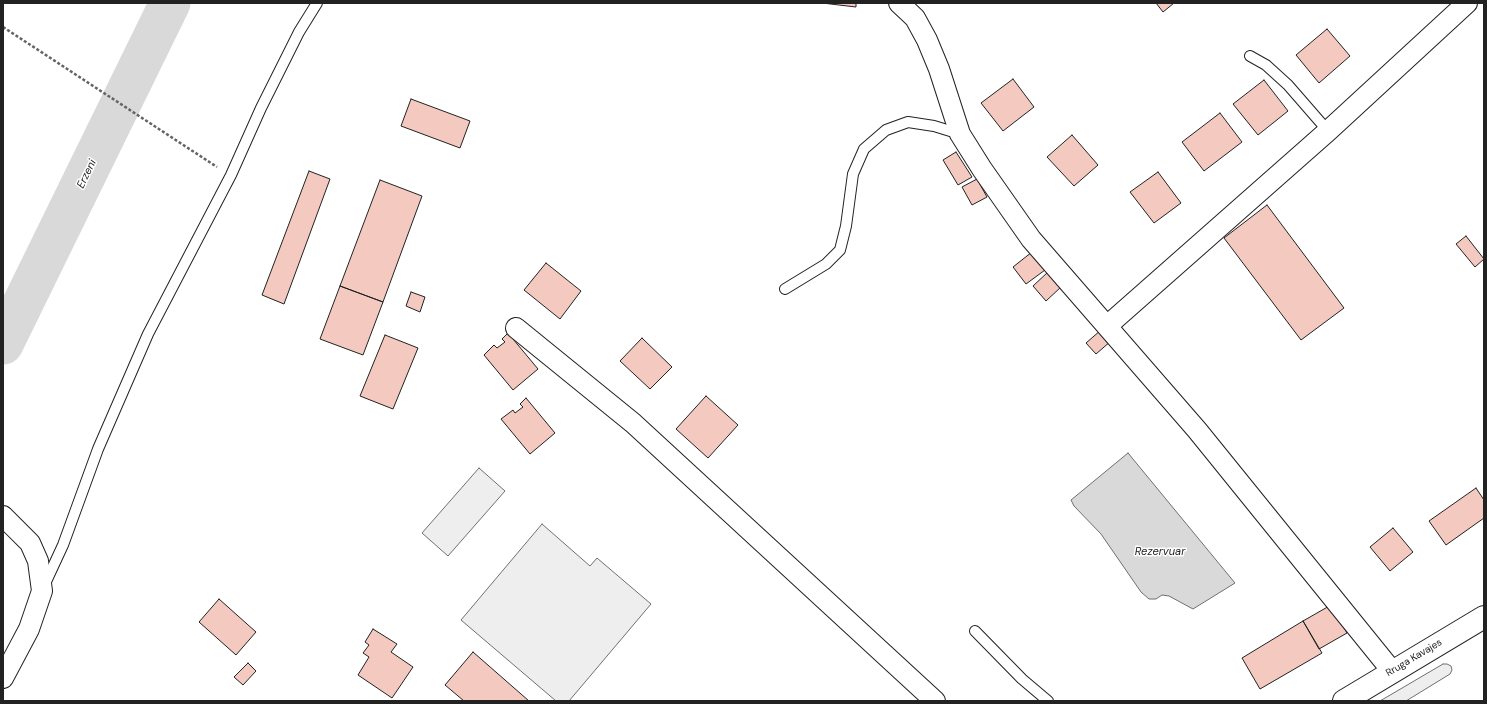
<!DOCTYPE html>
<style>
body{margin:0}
#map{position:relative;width:1487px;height:704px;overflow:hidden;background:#fff;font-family:"DM Sans",sans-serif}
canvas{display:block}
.frame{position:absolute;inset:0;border:4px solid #222;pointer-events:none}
</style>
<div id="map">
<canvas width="1487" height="704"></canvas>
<div class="frame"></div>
</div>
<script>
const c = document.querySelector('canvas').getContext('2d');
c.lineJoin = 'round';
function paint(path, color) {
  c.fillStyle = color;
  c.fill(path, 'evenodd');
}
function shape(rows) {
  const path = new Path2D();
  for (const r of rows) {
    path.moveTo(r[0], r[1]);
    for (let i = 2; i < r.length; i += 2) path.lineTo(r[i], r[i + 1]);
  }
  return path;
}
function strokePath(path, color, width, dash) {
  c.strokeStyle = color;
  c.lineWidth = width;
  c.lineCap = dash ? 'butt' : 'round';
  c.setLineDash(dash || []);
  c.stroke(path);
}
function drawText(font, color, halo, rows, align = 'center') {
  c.font = font + ' "DM Sans",sans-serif';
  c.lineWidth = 3;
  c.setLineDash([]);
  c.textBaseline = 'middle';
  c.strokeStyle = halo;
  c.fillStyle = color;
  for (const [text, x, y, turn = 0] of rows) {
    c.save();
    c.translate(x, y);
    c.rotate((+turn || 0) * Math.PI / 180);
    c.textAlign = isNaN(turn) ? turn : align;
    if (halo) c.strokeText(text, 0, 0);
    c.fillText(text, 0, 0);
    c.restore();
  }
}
const green = shape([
 [479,468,505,491,448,556,422,533,479,468],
 [542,524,590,566,597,558,651,604,569,701,556,701,461,620,542,524],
 [1443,664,1447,664,1451,666,1452,670,1450,674,1406,701,1380,701,1443,664]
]);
paint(green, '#eee');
strokePath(green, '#6f6f6f', 1);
const water = shape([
 [1128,453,1235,583,1193,609,1169,596,1162,595,1156,599,1149,599,1141,592,1101,534,1074,506,1071,500,1128,453]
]);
paint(water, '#d9d9d9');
strokePath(water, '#6f6f6f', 1);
strokePath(shape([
 [3,344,170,3]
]), '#d9d9d9', 41);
const building = shape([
 [822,3,856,3,856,7,822,3],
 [1156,3,1174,3,1163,12,1156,3],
 [1327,29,1350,56,1319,83,1296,55,1327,29],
 [1013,79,1034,107,1003,131,981,103,1013,79],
 [1264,80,1288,111,1258,135,1233,104,1264,80],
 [411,99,470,121,460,148,401,126,411,99],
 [1220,113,1242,142,1204,171,1182,142,1220,113],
 [1072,135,1098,165,1074,186,1047,157,1072,135],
 [956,152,972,177,958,185,943,160,956,152],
 [309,171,330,179,284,304,262,295,309,171],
 [1158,172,1181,203,1154,223,1130,192,1158,172],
 [977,179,987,197,972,205,962,187,977,179],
 [380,180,422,196,383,302,340,286,380,180],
 [1267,205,1344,308,1301,340,1224,238,1267,205],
 [1466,236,1484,259,1475,267,1456,244,1466,236],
 [1032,252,1045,270,1026,284,1013,267,1032,252],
 [546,263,581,291,560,319,524,290,546,263],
 [1048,272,1061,287,1046,301,1033,286,1048,272],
 [340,286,383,302,363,355,320,339,340,286],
 [411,292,425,297,420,312,406,306,411,292],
 [1101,330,1111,341,1096,354,1086,343,1101,330],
 [508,333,538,369,513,390,484,355,494,345,497,348,505,342,502,339,508,333],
 [385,335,418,348,393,409,360,396,385,335],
 [642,338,672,367,650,389,620,361,642,338],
 [706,396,738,425,708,458,676,429,706,396],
 [526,398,555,433,530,454,501,419,513,410,515,413,523,407,520,404,526,398],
 [1476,488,1484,500,1484,518,1446,545,1429,521,1476,488],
 [1393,528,1413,552,1390,571,1370,547,1393,528],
 [219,599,256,632,236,655,199,622,219,599],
 [1331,605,1347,633,1319,649,1303,621,1331,605],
 [1303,621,1322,653,1260,689,1242,658,1303,621],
 [373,629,397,644,391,652,413,667,392,698,358,675,369,657,363,653,369,645,365,642,373,629],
 [473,652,529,701,464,701,445,685,473,652],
 [248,663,256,671,243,685,234,677,248,663]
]);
paint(building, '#f3c9c0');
strokePath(building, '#222', 1);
const service = shape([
 [1250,56,1266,65,1288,85,1328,131],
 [785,289,826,264,840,250,846,226,853,174,864,149,886,130,908,122,934,126,960,134],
 [44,586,63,545,98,449,148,334,231,175,261,108,299,32,317,3],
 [975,631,1022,679,1048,701]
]);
const minor = shape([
 [899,3,915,18,927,40,939,69,960,134,982,169,1031,239,1197,430,1392,671],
 [1107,326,1328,131,1467,3],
 [516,328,633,423,935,701],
 [3,516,30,543,38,561,42,591,29,629,3,678]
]);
const primary = shape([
 [1344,701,1484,617]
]);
strokePath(service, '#222', 12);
strokePath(minor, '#222', 22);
strokePath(primary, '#222', 24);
strokePath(shape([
 [3,27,217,167]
]), '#646464', 2.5, [3, 2]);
strokePath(service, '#fff', 10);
strokePath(minor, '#fff', 20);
strokePath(primary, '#fff', 22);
drawText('10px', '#222', '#fff', [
 ["Rruga Kavajes",1414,658,-31]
]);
drawText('italic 11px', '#222', '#fff', [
 ["Erzeni",87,174,-64],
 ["Rezervuar",1160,552]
]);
</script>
